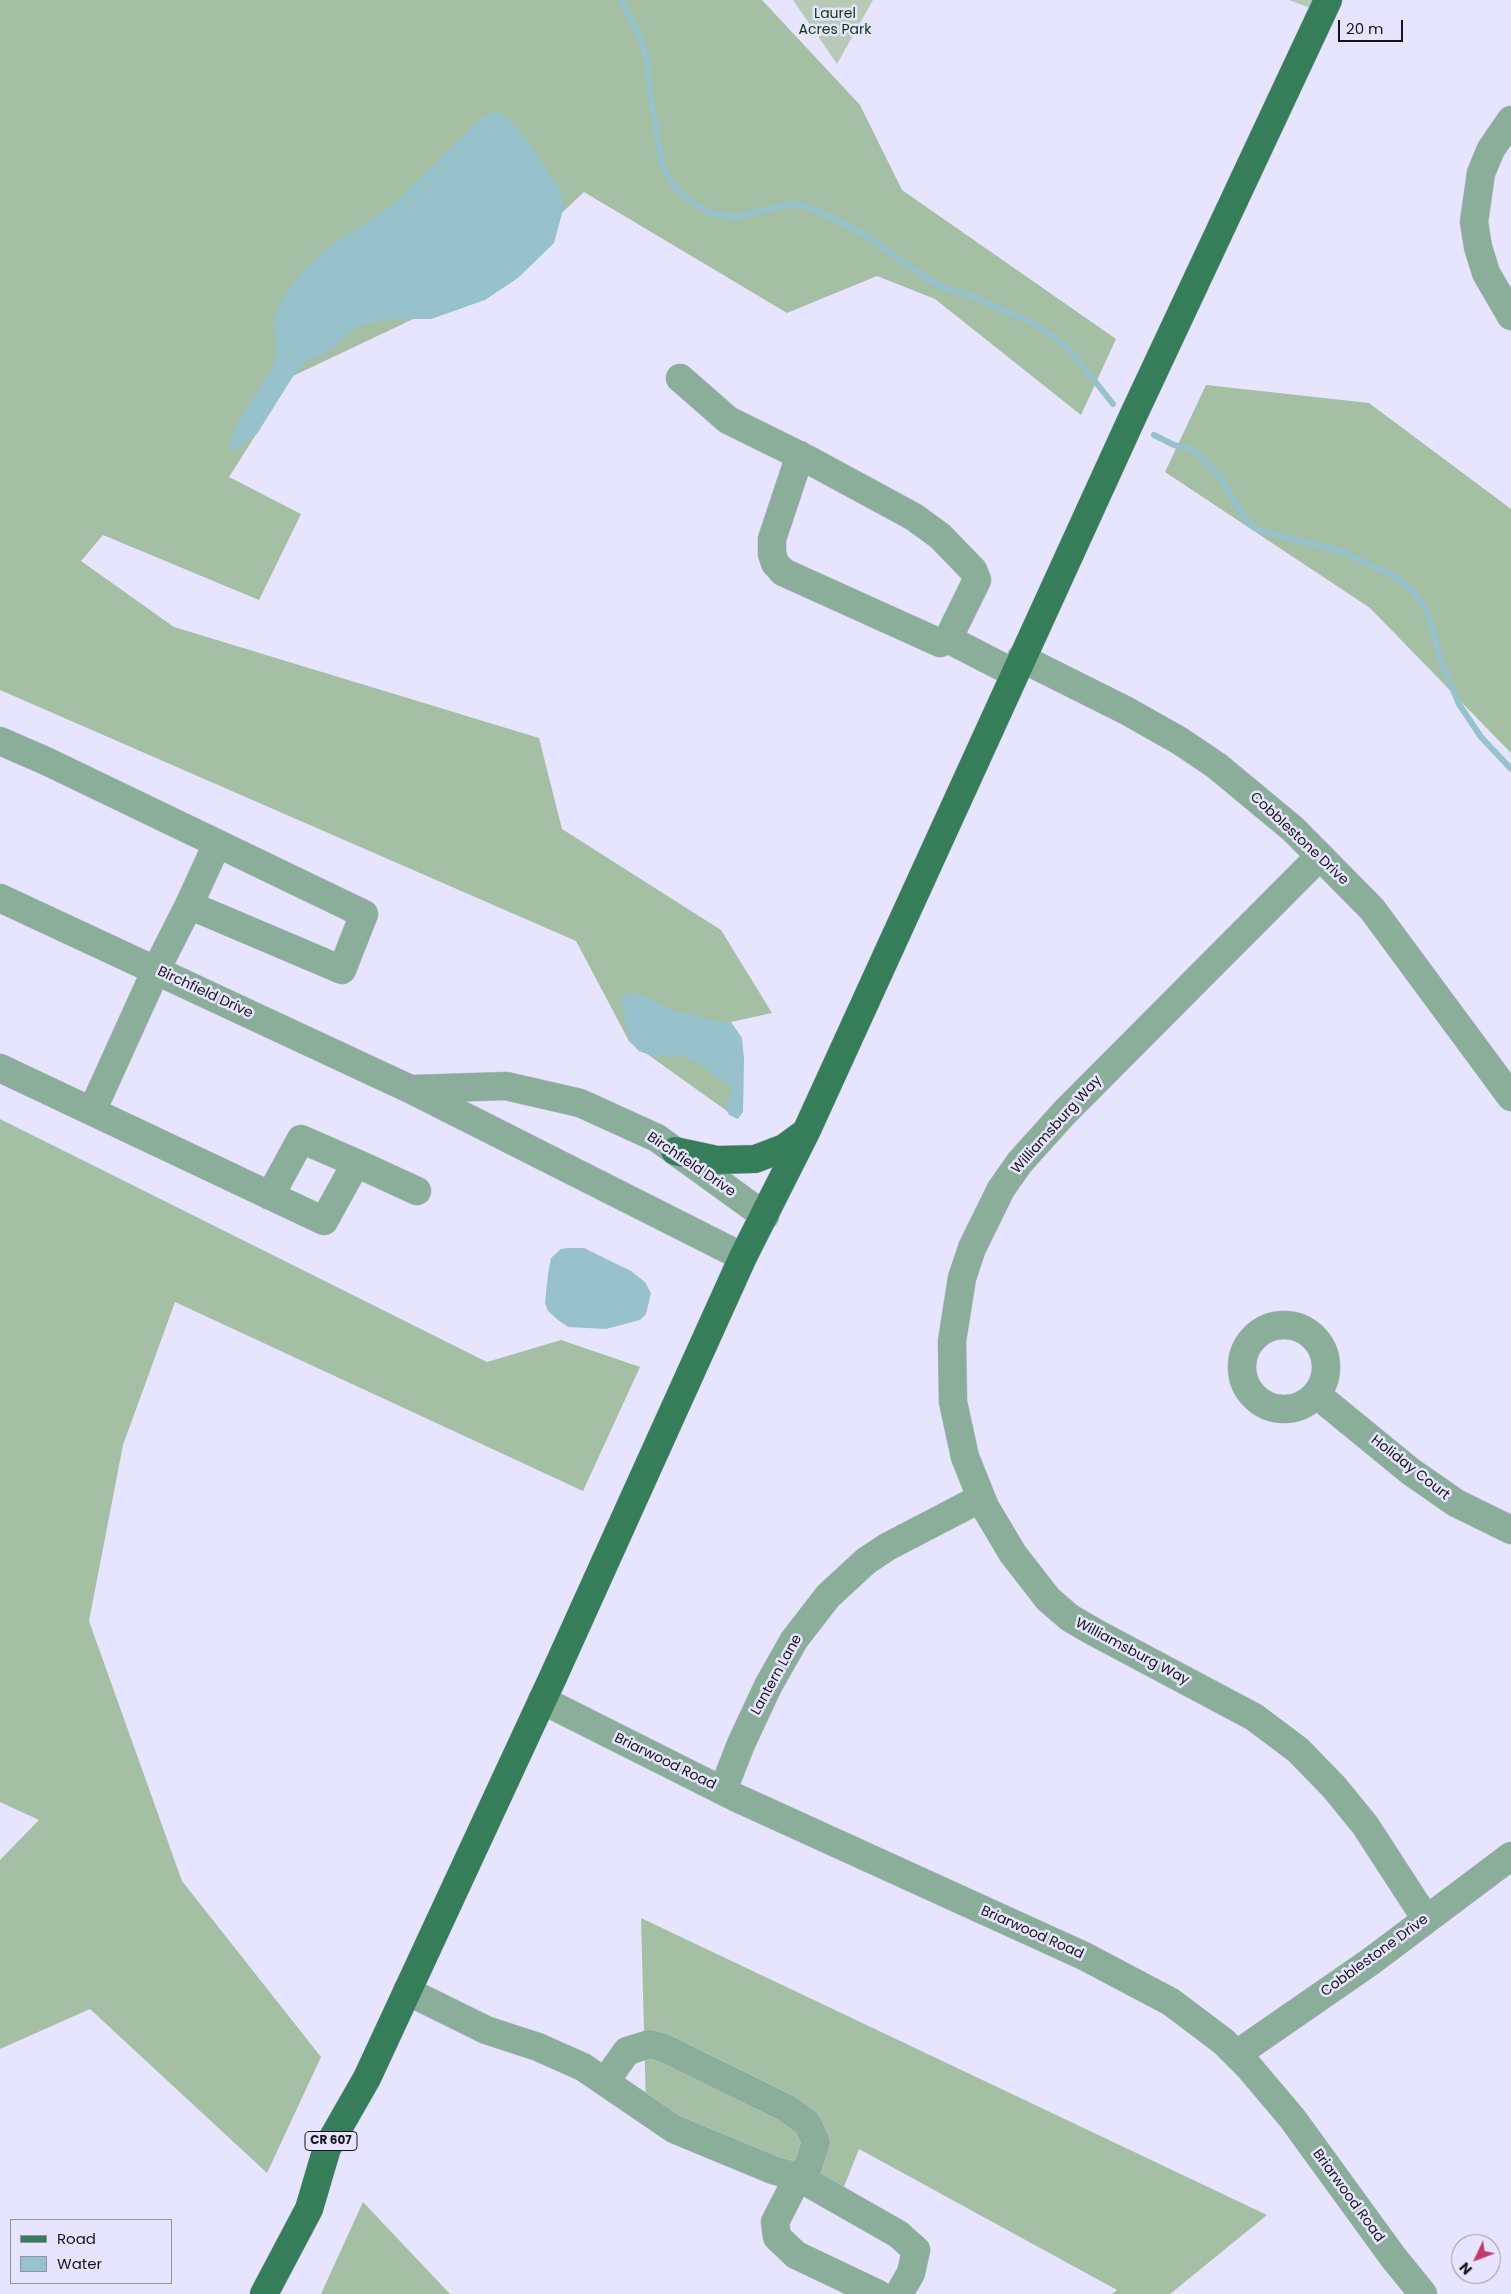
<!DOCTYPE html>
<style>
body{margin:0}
#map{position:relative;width:1511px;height:2294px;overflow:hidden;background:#e7e4fe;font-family:Poppins,sans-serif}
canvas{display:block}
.legend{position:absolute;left:10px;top:2219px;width:162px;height:65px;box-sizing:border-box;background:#e7e4fe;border:1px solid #9391a4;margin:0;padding:6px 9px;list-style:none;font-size:15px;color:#15141d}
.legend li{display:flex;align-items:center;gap:10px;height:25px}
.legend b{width:25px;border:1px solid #9391a4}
.north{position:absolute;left:1451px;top:2234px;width:50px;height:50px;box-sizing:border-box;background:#e7e4fe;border:1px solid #9391a4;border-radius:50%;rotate:227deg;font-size:14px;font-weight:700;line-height:20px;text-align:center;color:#15141d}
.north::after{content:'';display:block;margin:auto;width:18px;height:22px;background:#c4386c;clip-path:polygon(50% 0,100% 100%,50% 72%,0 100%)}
.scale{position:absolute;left:1338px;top:20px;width:65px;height:22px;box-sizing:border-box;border:2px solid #15141d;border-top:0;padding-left:6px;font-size:15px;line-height:18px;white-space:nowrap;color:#15141d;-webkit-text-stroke:4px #e7e4fe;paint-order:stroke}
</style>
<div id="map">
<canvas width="1511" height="2294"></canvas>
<ul class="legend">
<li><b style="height:6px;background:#367d5a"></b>Road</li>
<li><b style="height:14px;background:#97c1cb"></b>Water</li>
</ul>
<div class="north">N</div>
<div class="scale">20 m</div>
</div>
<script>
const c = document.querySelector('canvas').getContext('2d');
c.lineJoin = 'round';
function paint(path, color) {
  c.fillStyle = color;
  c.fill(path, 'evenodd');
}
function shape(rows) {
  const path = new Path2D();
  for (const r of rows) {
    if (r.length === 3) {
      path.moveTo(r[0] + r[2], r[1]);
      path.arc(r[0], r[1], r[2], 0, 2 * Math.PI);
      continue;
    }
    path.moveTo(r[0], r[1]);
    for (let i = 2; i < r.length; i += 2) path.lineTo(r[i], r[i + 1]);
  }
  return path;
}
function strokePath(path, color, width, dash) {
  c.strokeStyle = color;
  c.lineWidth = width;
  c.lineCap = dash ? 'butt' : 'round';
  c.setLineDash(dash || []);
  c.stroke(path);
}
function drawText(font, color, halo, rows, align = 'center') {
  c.font = font + ' Poppins,sans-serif';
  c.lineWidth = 5;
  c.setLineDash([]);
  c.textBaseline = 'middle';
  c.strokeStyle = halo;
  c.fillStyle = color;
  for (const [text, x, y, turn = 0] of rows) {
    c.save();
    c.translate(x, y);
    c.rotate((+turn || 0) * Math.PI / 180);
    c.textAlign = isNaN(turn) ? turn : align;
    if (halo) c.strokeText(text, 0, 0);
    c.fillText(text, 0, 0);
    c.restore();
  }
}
paint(shape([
 [793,0,873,0,837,64],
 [1289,0,1329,0,1323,13]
]), '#b7c9b7');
paint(shape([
 [0,0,762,0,860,105,902,190,1116,339,1081,415,935,299,877,276,787,313,584,192,485,285,293,376,229,477,301,514,259,600,103,535,81,561,174,627,539,738,562,829,721,930,772,1013,731,1022,738,1119,629,1041,576,941,0,690],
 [1206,385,1369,403,1511,509,1511,753,1370,608,1165,472],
 [0,1119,487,1362,561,1340,640,1367,583,1491,175,1302,123,1445,89,1621,182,1881,321,2057,267,2173,90,2009,0,2049,0,1860,39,1820,0,1802],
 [641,1918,1267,2215,1170,2294,1112,2294,1117,2290,859,2149,834,2212,646,2106],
 [363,2202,450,2294,321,2294]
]), '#a5bfa5');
paint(shape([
 [494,112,503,114,511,121,525,137,561,191,564,206,554,243,518,278,485,300,431,319,392,319,366,324,351,331,328,352,306,361,293,376,257,434,237,449,231,451,229,445,238,422,274,365,277,352,273,323,278,307,294,282,308,266,330,246,393,205,483,116],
 [633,992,650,998,667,1009,719,1022,731,1022,742,1038,744,1059,743,1112,738,1119,729,1115,726,1109,732,1090,703,1066,685,1057,672,1055,655,1057,639,1051,629,1041,621,997],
 [568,1248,584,1248,631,1271,645,1282,651,1293,646,1314,640,1320,606,1329,568,1327,558,1320,548,1311,545,1303,548,1274,551,1258,561,1249]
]), '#97c1cb');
strokePath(shape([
 [621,0,640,36,647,61,652,106,663,167,675,187,686,198,710,213,738,217,781,206,798,204,820,212,862,233,932,282,949,290,967,294,1032,323,1050,334,1071,351,1113,404],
 [1154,435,1174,445,1190,449,1201,456,1222,480,1245,519,1260,531,1341,551,1397,578,1412,591,1424,606,1430,620,1441,661,1459,704,1481,737,1511,769]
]), '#97c1cb', 6);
const minor = shape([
 [1511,120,1491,149,1481,173,1474,222,1478,247,1486,273,1511,316],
 [680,378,728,420,807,459,914,517,940,536,973,570,977,580,948,639,940,643,783,572,775,563,772,554,772,539,800,455],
 [948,639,1014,673],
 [1021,658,1127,711,1180,741,1217,766,1293,829,1372,909,1511,1097],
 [0,741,46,761,364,914,342,970,189,905,156,970,92,1111],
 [1320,856,1065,1112,1020,1162,1001,1189,972,1248,962,1278,952,1341,953,1402,965,1457,985,1507,1013,1554,1048,1599,1070,1618,1096,1633,1254,1717,1298,1750,1334,1787,1365,1825,1426,1919],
 [0,898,410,1089,743,1257],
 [189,905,217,844],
 [0,1068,324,1221,356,1163,417,1191],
 [414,1089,506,1086,580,1103,657,1138,765,1216],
 [270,1196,301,1139,356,1163],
 [1284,1367,42],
 [1316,1394,1410,1471,1456,1503,1511,1530],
 [542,1700,737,1798,1084,1956,1171,2002,1224,2042,1248,2066,1292,2118,1393,2257,1423,2294],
 [723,1790,741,1744,768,1686,794,1640,828,1596,866,1561,887,1547,981,1498],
 [407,1991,486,2030,538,2047,583,2067,674,2129,773,2170,798,2177,808,2167,816,2142,807,2123,786,2108,664,2048,650,2044,627,2051,605,2082],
 [1237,2054,1370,1962,1511,1856],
 [878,2294,796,2255,777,2237,775,2222,798,2177,898,2234,916,2250,911,2273,899,2294]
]);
const major = shape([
 [675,1151,717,1160,755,1159,784,1148,806,1132],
 [264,2294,309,2209,327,2148,367,2078,554,1675,743,1257,806,1132,1133,416,1328,0]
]);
strokePath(minor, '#c1bfd6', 29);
strokePath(major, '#c1bfd6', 29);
strokePath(minor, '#8bae9a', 28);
strokePath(major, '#367d5a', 28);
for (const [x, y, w] of [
 [331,2141,52]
]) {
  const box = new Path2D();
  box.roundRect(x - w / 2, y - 9.5, w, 19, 4);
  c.fillStyle = '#e7e4fe';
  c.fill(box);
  strokePath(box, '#15141d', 1);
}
drawText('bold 12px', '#15141d', null, [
 ["CR 607",331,2141]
]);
drawText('14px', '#0e3611', '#e7e4fe', [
 ["Laurel",835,14],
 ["Acres Park",835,30]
]);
drawText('14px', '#15141d', '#e7e4fe', [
 ["Cobblestone Drive",1299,839,43],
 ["Birchfield Drive",205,993,25],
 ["Williamsburg Way",1057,1125,-48],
 ["Birchfield Drive",691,1165,34],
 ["Holiday Court",1410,1468,38],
 ["Williamsburg Way",1132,1652,28],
 ["Lantern Lane",777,1675,-61],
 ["Briarwood Road",665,1762,26],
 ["Briarwood Road",1032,1933,24],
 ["Cobblestone Drive",1375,1956,-36],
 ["Briarwood Road",1348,2196,54]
]);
</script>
